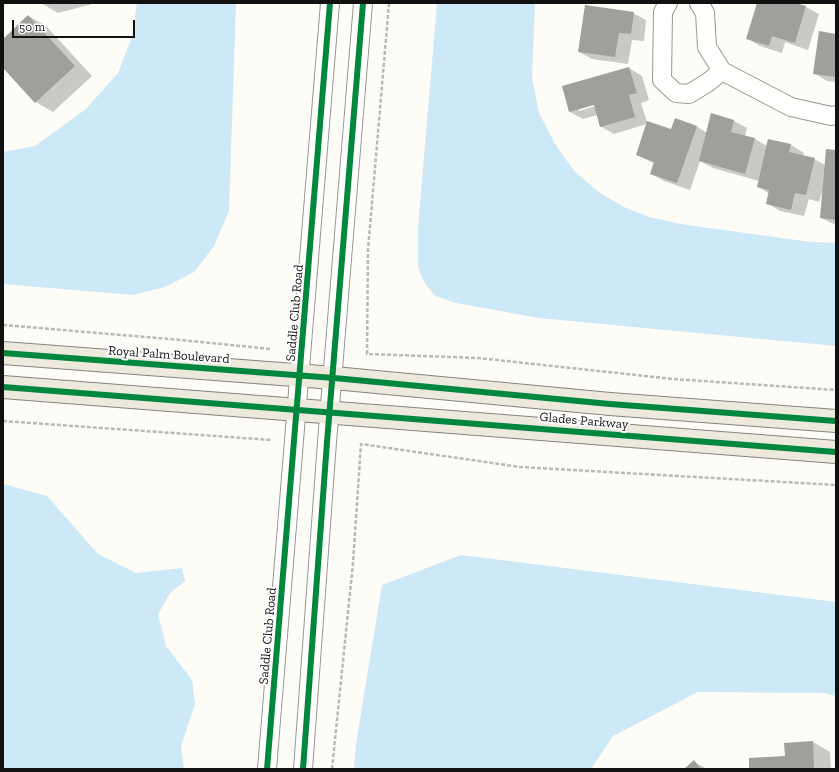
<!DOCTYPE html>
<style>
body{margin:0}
#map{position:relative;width:839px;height:772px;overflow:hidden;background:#fdfcf7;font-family:"Zilla Slab",serif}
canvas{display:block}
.frame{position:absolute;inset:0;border:4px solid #111;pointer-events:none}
.scale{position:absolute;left:12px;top:20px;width:123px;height:18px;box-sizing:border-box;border:2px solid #111;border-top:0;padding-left:5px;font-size:12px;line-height:14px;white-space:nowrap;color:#111;-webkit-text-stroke:3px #fff;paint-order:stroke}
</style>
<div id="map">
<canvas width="839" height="772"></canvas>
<div class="frame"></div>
<div class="scale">50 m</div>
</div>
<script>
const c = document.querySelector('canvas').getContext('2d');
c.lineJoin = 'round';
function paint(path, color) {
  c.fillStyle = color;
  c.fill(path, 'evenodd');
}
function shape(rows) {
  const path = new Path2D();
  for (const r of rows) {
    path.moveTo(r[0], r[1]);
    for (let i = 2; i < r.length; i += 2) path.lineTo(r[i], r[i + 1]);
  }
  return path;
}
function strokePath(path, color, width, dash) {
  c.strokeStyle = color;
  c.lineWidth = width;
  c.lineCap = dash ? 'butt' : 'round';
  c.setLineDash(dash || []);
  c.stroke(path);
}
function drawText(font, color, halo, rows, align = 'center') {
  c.font = font + ' "Zilla Slab",serif';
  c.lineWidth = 4;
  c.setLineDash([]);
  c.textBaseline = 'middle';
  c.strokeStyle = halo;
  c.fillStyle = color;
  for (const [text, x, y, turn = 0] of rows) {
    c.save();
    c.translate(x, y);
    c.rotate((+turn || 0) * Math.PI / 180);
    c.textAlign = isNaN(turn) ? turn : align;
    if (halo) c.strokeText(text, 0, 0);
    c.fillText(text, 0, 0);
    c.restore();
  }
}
paint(shape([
 [137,3,236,3,229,211,214,246,194,272,165,287,133,295,3,284,3,152,35,146,86,109,118,73,132,37],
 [437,3,535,3,532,77,539,113,555,144,574,171,600,193,624,207,649,217,680,224,811,242,836,243,836,346,539,318,456,303,435,296,424,282,418,267,418,229],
 [3,484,47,496,98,554,136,573,182,568,185,581,170,593,158,614,166,646,192,680,195,704,181,746,184,769,3,769],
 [461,555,836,602,836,696,823,693,698,692,613,736,591,769,354,769,356,744,382,585]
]), '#cde8f7');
paint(shape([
 [41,3,96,3,58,13],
 [758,3,793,3,806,7,819,14,808,50,785,42,782,53,760,46,747,38],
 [633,13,646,20,644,41,632,40,628,64,592,59,579,52],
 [28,16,46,26,92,76,53,112,36,102,3,66,3,40],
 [836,35,836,82,827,81,814,73],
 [629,68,642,76,649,100,641,103,647,122,672,130,696,126,707,133,712,115,734,121,747,128,745,136,755,139,767,146,769,140,791,145,804,153,803,156,814,159,825,165,836,151,836,225,821,218,823,189,819,202,809,199,804,216,780,211,767,203,770,194,758,187,759,181,713,168,700,161,690,190,664,181,651,174,655,164,637,155,647,124,614,134,600,126,597,115,583,119,570,112,563,87],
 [598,103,599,105,579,111,579,109],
 [813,742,830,752,831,769,750,769,786,757],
 [694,762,707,769,685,769]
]), '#0003');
paint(shape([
 [757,3,796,3,806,6,795,43,772,36,769,46,746,39],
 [585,5,634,12,631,34,619,33,615,57,578,52],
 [28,15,75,66,35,103,3,68,3,39],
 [819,31,836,34,836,77,813,74],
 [629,67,637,93,629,95,635,117,600,127,594,105,569,112,562,86],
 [711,113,734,120,731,132,755,138,745,174,699,161],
 [675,118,697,126,677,183,650,174,654,162,636,155,647,121,671,129],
 [768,139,791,144,789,152,815,158,806,195,795,193,791,210,766,204,769,190,757,187],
 [826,149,836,150,836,220,820,218],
 [813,741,814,769,749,769,749,758,785,756,784,743],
 [694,760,701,769,684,769]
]), '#a19f9c');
const minor = shape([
 [668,3,663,12,662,80,676,93,689,94,707,83,722,71],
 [699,3,705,13,707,47,722,71,791,107,831,116,836,115],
 [267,769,330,3],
 [303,769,327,442,363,3]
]);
const major = shape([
 [3,353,334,378,610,404,836,421],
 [3,387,836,452]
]);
strokePath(minor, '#979795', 20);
strokePath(major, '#858482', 24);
strokePath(shape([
 [389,3,368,250,367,354,478,358,673,379,836,390],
 [3,325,181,340,271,349],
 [3,421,272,440],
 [332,769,353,563,361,444,520,467,836,485]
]), '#b9b9b8', 2.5, [4, 2]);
strokePath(minor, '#fffffe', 18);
strokePath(major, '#ede9dc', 22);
strokePath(shape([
 [3,353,334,378,610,404,836,421],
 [3,387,836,452],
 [267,769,330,3],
 [303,769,327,442,363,3]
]), '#00873e', 6);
drawText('13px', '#111', '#fff', [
 ["Saddle Club Road",295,313,-85],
 ["Royal Palm Boulevard",169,355,4],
 ["Glades Parkway",584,421,5],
 ["Saddle Club Road",268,636,-85]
]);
</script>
